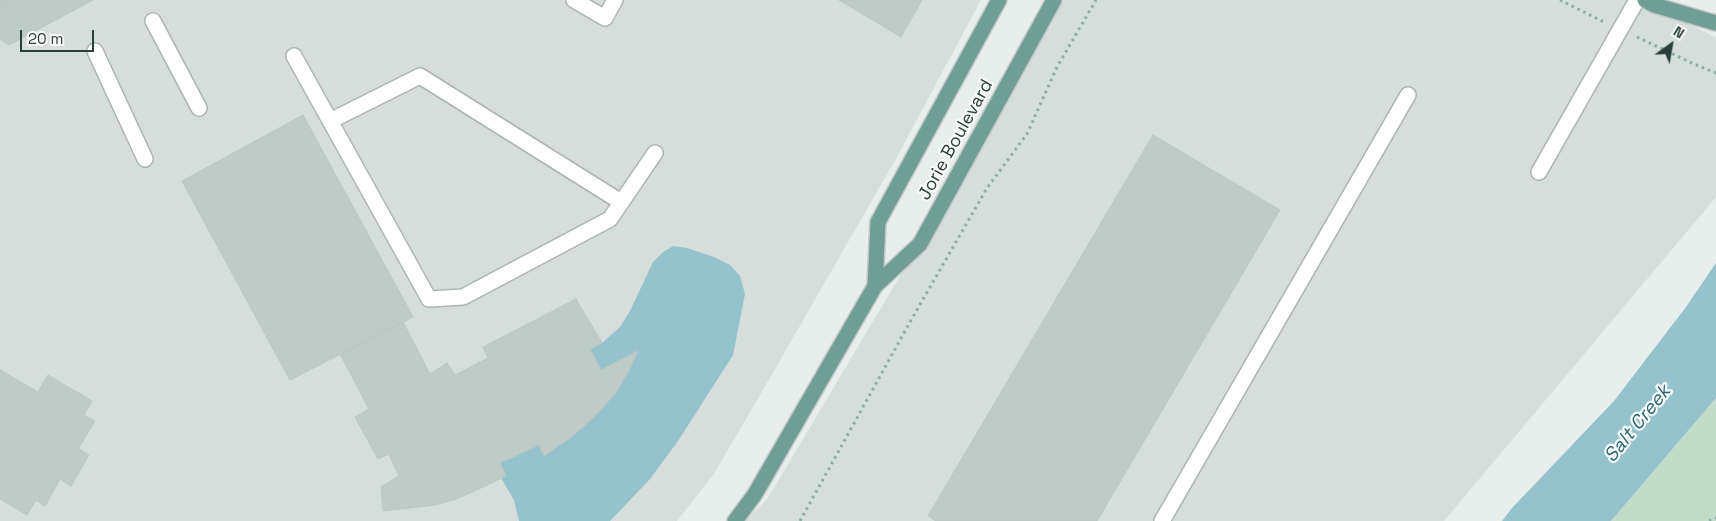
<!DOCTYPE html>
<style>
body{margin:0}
#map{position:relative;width:1716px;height:521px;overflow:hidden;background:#e7eeeb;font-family:"Space Grotesk",sans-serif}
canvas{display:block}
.north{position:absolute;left:1646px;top:20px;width:50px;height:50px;-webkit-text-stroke:4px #f7faf9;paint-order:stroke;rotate:32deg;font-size:14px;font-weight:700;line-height:20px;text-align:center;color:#273e39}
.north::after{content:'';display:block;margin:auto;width:18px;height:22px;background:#273e39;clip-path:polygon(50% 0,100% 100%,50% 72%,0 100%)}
.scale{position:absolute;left:20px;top:30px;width:74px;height:22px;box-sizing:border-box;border:2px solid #273e39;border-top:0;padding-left:6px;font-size:15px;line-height:18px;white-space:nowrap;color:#273e39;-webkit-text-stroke:4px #f7faf9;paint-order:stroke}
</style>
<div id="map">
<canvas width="1716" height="521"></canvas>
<div class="north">N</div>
<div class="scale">20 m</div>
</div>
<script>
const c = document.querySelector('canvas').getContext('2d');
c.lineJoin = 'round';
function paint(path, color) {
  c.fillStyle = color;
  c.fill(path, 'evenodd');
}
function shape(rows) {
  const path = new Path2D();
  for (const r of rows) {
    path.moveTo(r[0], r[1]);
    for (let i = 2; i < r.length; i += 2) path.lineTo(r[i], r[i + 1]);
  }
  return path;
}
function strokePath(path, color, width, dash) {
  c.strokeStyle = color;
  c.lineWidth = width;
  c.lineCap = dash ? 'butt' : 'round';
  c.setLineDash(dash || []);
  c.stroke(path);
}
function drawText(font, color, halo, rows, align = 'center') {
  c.font = font + ' "Space Grotesk",sans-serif';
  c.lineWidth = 4.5;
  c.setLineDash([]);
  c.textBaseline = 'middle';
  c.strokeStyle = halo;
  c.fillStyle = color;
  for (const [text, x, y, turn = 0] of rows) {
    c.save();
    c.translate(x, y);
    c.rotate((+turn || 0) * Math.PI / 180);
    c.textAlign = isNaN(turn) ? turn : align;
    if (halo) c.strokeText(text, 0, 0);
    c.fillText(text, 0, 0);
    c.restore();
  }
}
paint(shape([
 [0,0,981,0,898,155,759,397,713,475,677,521,0,521],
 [1064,0,1645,0,1716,38,1716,197,1444,521,745,521,768,498]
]), '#d5deda');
paint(shape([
 [1716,398,1716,521,1611,521]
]), '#c2dcca');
paint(shape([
 [673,246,687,248,714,257,730,265,740,276,745,294,733,355,678,441,650,479,610,521,519,521,514,500,501,478,506,475,500,463,539,445,615,394,629,371,637,351,601,370,590,349,602,343,620,327,630,311,653,262,663,252],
 [1716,263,1716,398,1611,521,1502,521,1512,508,1614,401,1686,307]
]), '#95c2cc');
const building = shape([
 [0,0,93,0,9,45,0,39,0,0],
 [839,0,922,0,901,37,839,0],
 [303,115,413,317,290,380,182,181,303,115],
 [1153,135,1280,210,1097,521,936,521,928,516,1153,135],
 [576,299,602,343,590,349,601,370,638,351,629,370,615,394,594,417,573,436,544,456,539,445,500,463,506,476,483,487,459,498,435,505,383,511,381,487,399,476,389,454,378,459,355,417,369,409,340,354,403,322,430,374,447,363,455,375,488,358,483,347,576,299],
 [0,370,38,392,48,375,92,401,84,415,95,421,78,449,89,455,71,486,60,479,45,506,36,500,27,515,0,499,0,370]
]);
paint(building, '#bfcbc7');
strokePath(building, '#bac7c2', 1);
const minor = shape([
 [574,0,605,18,615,0],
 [153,21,199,108],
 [95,51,145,159],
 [294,56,429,299,463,297,610,219,655,153],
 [330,121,420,76,621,202],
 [1539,172,1637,0],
 [1162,521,1408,95]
]);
const major = shape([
 [1645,0,1654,5,1716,23],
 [875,286,878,222,999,0],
 [735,521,755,494,875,286,920,244,1054,0]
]);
strokePath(minor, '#aab6b2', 18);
strokePath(major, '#c3c9c8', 18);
strokePath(shape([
 [1560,0,1604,22],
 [1637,37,1694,64,1716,73],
 [800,521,910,322,987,188,1027,134,1057,67,1096,0],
 [1709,521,1716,518]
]), '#8baea4', 3, [2.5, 4]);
strokePath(minor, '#fff', 15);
strokePath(major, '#709e94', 15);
drawText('18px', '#273e39', '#f7faf9', [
 ["Jorie Boulevard",956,140,-61]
]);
drawText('italic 19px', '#276575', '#f7faf9', [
 ["Salt Creek",1638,424,-51]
]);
</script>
